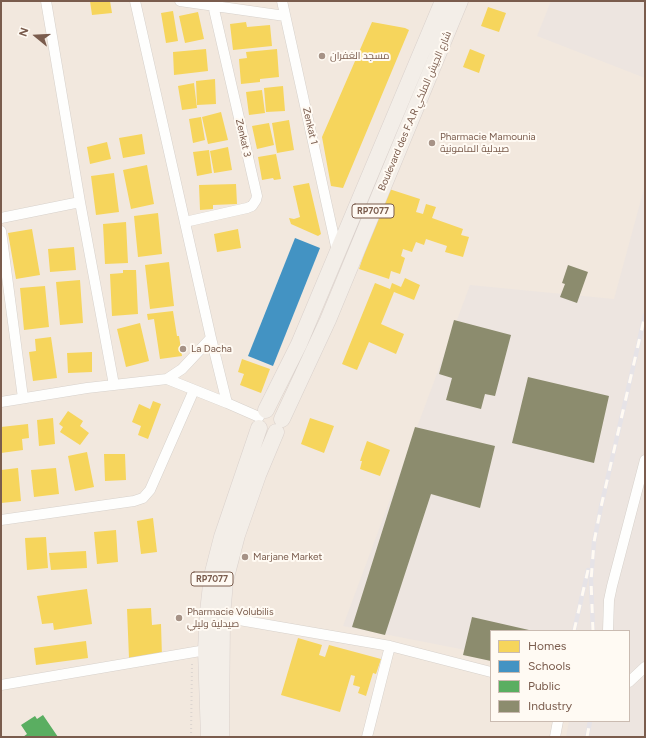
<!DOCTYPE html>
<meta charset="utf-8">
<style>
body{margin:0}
#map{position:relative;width:646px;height:738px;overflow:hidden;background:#f9f5f0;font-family:Figtree,sans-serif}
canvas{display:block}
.frame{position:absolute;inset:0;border:2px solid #7a5c4d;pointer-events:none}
.legend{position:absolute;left:490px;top:630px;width:140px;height:92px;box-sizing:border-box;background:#fffaf3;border:1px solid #cabbb1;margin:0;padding:5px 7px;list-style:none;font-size:12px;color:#7a5c4d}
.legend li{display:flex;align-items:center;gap:8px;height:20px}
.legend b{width:20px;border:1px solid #cabbb1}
.north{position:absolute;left:16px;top:16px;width:40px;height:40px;-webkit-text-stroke:3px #fffaf3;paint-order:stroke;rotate:288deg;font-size:11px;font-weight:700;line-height:16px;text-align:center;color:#7a5c4d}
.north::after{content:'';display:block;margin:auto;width:14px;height:18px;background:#7a5c4d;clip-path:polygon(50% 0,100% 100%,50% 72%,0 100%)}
</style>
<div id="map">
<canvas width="646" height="738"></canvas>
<div class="frame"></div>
<ul class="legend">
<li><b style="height:11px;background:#f6d55c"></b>Homes</li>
<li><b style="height:11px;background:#4393c3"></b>Schools</li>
<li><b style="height:11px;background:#5aae61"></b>Public</li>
<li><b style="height:11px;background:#8c8c6e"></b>Industry</li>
</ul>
<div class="north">N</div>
</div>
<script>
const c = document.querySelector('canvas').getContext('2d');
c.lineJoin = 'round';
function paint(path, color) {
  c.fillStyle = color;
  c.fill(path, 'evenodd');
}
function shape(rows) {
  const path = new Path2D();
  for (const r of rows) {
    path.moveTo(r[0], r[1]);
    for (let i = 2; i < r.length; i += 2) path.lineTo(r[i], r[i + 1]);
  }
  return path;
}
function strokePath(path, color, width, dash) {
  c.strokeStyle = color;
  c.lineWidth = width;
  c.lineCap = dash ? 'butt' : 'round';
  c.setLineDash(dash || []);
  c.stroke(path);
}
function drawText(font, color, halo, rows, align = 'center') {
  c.font = font + ' Figtree,Cairo,sans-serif';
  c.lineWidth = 4;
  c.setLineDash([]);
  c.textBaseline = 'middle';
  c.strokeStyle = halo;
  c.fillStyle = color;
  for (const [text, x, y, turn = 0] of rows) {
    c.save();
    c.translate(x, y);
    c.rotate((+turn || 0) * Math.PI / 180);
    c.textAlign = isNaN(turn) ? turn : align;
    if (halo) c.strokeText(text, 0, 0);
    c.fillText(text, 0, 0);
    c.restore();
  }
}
paint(shape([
 [1,1,645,1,645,737,1,737],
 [491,631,629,631,629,721,491,721]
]), '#f2e8de');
paint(shape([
 [551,1,645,1,645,78,537,36],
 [645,185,645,737,566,737,569,721,629,721,629,631,491,631,491,655,343,626,470,285,614,299]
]), '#ede5e0');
paint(shape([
 [90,1,110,1,112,13,92,15],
 [488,7,506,13,499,32,481,26],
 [173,11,178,41,166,43,161,13],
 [198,12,204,39,185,43,179,16],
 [246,22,247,27,270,25,272,46,233,50,230,24],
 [372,22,405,28,409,30,343,188,331,186,322,137],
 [206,49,208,71,174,75,173,52],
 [277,49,279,77,260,79,260,82,241,84,239,59,247,58,246,52],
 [470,49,485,55,479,73,463,67],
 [215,79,216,104,197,105,196,81],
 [194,83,197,108,182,110,178,86],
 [283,86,285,111,266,112,264,88],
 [262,90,265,113,249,115,246,92],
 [221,112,228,140,208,144,202,117],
 [201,117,205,140,193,143,189,119],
 [289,120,294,150,277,153,272,123],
 [269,123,274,145,257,149,252,126],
 [142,134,145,154,123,158,119,138],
 [107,142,111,159,90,164,87,147],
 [228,147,232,170,214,173,210,151],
 [209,150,212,173,197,176,193,152],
 [276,154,281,179,274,180,273,178,262,180,258,157],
 [147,165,154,204,131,209,123,170],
 [114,173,119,212,96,215,91,176],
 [309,183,321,234,318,236,291,224,289,218,294,219,300,217,293,186],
 [236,184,237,204,213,205,213,209,200,210,199,185],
 [386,188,420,199,416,212,423,214,426,204,436,207,432,218,463,229,461,235,469,237,463,257,445,252,447,246,426,239,424,245,416,242,412,252,403,249,401,256,405,258,400,274,391,271,389,279,359,269],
 [158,213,162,254,138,257,134,216],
 [126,222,128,263,105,264,103,224],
 [32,229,40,275,16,279,8,233],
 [238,229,241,248,217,252,214,234],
 [74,247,76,270,50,272,48,249],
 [169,262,174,306,150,309,145,265],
 [123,270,136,270,138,314,112,316,110,274,123,273],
 [405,278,420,285,414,300,394,292,381,324,404,334,396,354,369,342,357,370,342,364,375,283,390,289,392,283,401,287],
 [80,280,83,323,60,325,56,282],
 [45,286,49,327,24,330,20,288],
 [173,311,177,336,179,336,182,356,160,359,154,319,148,320,147,314],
 [140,323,149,361,126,367,117,329],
 [51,337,57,378,33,381,29,352,36,351,35,339],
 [92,352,92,372,68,373,67,353],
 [242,359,270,369,261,393,240,385,244,374,238,372],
 [153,401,161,404,148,439,138,435,141,426,132,422,139,404,150,409],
 [68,411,83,421,80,426,89,433,80,445,60,432,63,427,59,424],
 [53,418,55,444,39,446,37,420],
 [310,418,334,426,324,453,301,444],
 [28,424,29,438,22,439,23,450,1,453,1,427],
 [367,441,390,450,380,476,360,469,362,461,360,461],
 [87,452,94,487,75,491,68,456],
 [104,454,125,454,126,480,105,481],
 [18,468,21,501,1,503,1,470],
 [56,468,59,494,34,497,31,470],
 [153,518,157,552,141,554,137,521],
 [116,530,118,562,97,564,94,532],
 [46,537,48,568,27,570,25,538],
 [86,551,87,568,51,570,49,553],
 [87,589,92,624,54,630,53,623,42,624,37,596],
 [151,608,152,625,161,624,162,657,129,658,127,609],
 [298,638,322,645,319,655,325,657,329,645,381,659,376,674,373,673,366,696,358,693,360,687,353,685,355,676,351,675,340,712,281,695],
 [86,641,88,658,36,665,34,648]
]), '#f6d55c');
paint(shape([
 [295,238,320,248,273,366,248,356]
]), '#4393c3');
paint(shape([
 [43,715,58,737,23,737,27,734,21,725,35,716,37,719]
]), '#5aae61');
paint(shape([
 [568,265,588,272,577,303,560,297,565,284,562,283],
 [454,320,511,335,495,396,485,394,481,409,446,400,452,378,439,374],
 [528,377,609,396,594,463,512,443],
 [415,427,495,446,480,508,431,494,385,635,352,627],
 [472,617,529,630,529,631,491,631,491,661,463,655]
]), '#8c8c6e');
const street = shape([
 [46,1,80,202,114,385],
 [135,1,211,338,227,403],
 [180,1,285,16],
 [282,1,337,251],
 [1,218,80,202],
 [185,222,247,208,252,206,256,200,257,196,213,5,214,1],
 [1,231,23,398],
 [167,379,182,369,211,338],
 [1,402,87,388,167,379,227,403,259,417],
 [1,520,134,501,143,498,150,490,194,390],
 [222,617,390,646,491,672],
 [608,631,609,600,612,586,645,460],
 [629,682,645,667],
 [1,685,206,650],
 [367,737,390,646],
 [555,737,558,721]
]);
const primary = shape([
 [266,410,299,344,443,1],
 [282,419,328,320,460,1],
 [209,737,206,650,208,612,212,576,222,537,259,428],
 [221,737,222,617,225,581,237,535,258,475,276,432]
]);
strokePath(street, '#d7d1cb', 11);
strokePath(primary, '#dad1cc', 17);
strokePath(shape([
 [191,737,192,664]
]), '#dcd5d0', 2, [1, 3]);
strokePath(street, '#fefefd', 10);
strokePath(primary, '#f3eee8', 16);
const rail = shape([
 [574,631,588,570],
 [593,631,591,581,594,542,601,507,645,315],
 [587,737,590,721]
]);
strokePath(rail, '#e6e3e7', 4.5);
strokePath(rail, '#fffaf3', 3, [9]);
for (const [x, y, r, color] of [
 [322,56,4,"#a69286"],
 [432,143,4,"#a69286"],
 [183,349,4,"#a69286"],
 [245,557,4,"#a69286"],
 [179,618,4,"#a69286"]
]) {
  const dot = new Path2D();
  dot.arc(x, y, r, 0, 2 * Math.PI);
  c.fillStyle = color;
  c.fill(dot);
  strokePath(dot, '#fffaf3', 1.5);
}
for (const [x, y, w] of [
 [373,211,42],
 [212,579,42]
]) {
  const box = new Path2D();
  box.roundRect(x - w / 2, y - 7, w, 14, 3);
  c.fillStyle = '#fffaf3';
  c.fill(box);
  strokePath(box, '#7a5c4d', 1);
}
drawText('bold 9px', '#7a5c4d', null, [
 ["RP7077",373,211],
 ["RP7077",212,579]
]);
drawText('10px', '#7a5c4d', '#fffaf3', [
 ["مسجد الغفران",330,56],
 ["Pharmacie Mamounia",440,137],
 ["صيدلية المامونية",440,149],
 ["La Dacha",191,349],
 ["Marjane Market",253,557],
 ["Pharmacie Volubilis",187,612],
 ["صيدلية وليلي",187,624]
], 'left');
drawText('10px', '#7a5c4d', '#fffaf3', [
 ["Boulevard des F.A.R شارع الجيش الملكي",415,111,-67],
 ["Zenkat 1",310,126,77],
 ["Zenkat 3",243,138,77]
]);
</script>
